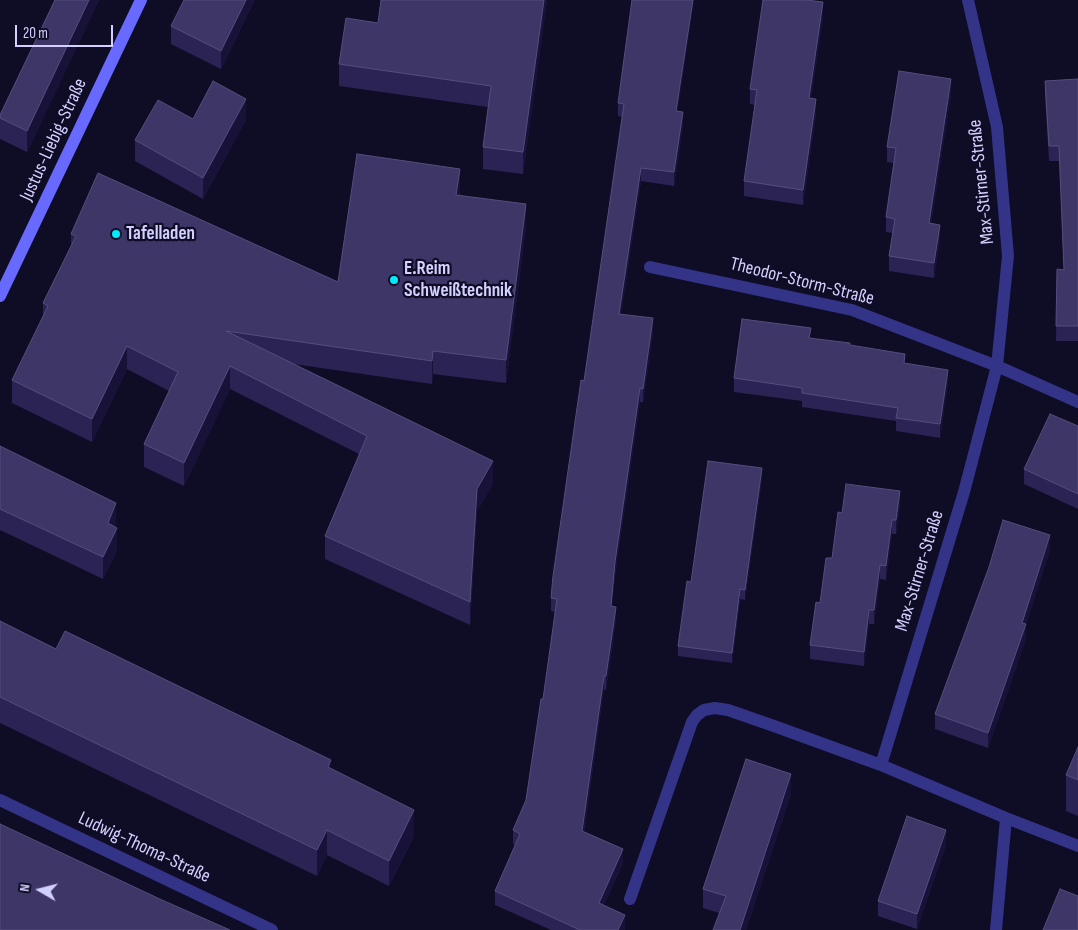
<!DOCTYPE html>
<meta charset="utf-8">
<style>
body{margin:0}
#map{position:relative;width:1078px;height:930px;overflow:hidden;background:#0f0c25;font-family:"Sofia Sans Condensed",sans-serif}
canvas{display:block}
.north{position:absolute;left:15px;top:865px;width:50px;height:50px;-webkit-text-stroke:4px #0f0c25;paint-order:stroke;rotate:278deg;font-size:14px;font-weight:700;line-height:20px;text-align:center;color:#d3d0ff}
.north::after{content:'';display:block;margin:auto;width:18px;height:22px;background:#d3d0ff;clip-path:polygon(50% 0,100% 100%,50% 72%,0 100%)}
.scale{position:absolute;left:15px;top:25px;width:98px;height:22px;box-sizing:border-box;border:2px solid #d3d0ff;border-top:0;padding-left:6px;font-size:15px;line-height:18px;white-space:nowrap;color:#d3d0ff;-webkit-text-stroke:4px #0f0c25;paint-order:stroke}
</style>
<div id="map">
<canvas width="1078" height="930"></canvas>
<div class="north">N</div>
<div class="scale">20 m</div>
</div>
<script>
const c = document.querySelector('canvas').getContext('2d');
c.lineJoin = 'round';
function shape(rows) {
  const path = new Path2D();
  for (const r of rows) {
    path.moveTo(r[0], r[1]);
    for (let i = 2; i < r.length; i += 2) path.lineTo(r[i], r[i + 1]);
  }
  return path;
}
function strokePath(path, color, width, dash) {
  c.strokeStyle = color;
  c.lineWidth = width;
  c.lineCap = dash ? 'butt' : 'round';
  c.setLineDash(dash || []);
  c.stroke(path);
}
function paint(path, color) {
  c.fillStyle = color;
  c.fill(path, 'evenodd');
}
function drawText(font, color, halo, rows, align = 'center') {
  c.font = font + ' "Sofia Sans Condensed",sans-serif';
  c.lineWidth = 4.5;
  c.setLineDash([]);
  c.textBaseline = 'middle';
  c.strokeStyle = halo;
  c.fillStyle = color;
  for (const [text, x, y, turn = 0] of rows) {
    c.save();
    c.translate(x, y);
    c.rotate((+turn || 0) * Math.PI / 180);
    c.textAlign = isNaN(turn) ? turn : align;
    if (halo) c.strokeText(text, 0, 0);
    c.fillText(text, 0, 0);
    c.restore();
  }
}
strokePath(shape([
 [650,267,852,310,997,366,1078,402],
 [881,765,964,492,997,366,1008,256,997,127,968,0],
 [630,899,692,722,697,715,704,710,715,708,728,710,774,726,881,765,1006,818,1078,846],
 [996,930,1006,818]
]), '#338', 12);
strokePath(shape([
 [0,800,272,930]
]), '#338', 12);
strokePath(shape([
 [0,296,141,0]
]), '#6769ff', 12);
paint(shape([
 [55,0,99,0,27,152,0,139,0,115],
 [255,0,221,69,171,44,171,26],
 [547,0,523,174,483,169,483,147,488,107,339,86,339,64,378,23],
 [823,17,811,98,816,114,803,205,744,196,744,181,755,105,750,104,750,89],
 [1078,79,1078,341,1056,341,1057,269,1064,270,1059,161,1049,161,1045,96,1045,81],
 [951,94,931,224,940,240,934,278,889,271,889,256,893,233,886,232,886,217,894,163,887,162,887,147],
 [618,103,678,112,683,126,674,186,641,181,621,314,653,332,643,402,640,402,615,575,612,606,616,620,606,690,604,689,584,832,623,863,604,905,625,928,624,930,551,930,495,905,495,891,515,845,513,844,513,830,526,800,543,699,555,612,551,611,551,598,584,381,622,117,618,116],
 [193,119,246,120,203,199,135,161,135,140],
 [460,192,460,196,526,226,506,383,433,374,432,384,293,364,493,484,477,511,470,625,325,559,325,536,359,454,230,389,184,486,144,467,144,444,169,391,127,369,92,442,12,403,12,380,43,318,43,303,71,247,71,234,338,282],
 [811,338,850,345,905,364,948,383,940,438,896,431,896,421,802,407,802,401,734,392,734,378],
 [1078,426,1078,509,1024,484,1024,469],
 [0,446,116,525,115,527,117,550,103,579,0,530],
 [762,479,745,600,740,599,732,663,678,656,678,646,691,582],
 [900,505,896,534,892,534,886,580,880,579,874,624,869,624,864,666,810,659,810,645,832,558,842,513],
 [1050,550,1026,624,1026,639,988,748,935,729,935,714],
 [0,621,56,649,331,769,414,836,389,886,327,855,317,876,0,723],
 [1078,747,1078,816,1066,811,1066,775],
 [791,794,746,930,713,930,719,913,703,908,703,889],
 [946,845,917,929,878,916,878,901]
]), '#2b2354');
paint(shape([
 [89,0,99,0,27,152,27,131],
 [246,0,255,0,221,69,221,51],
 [544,0,547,0,523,174,523,152],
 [693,0,694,0,676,125,676,111],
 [823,2,823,17,809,113,809,98],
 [951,79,951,94,929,238,929,223],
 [246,99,246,120,203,199,203,178],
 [816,99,816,114,803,205,803,190],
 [683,112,683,126,674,186,674,172],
 [641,168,641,181,619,327,619,314],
 [460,169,460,192,456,218,456,195],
 [526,204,526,226,506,383,506,360],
 [940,225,940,240,934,278,934,263],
 [653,318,653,332,643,402,643,389],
 [127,346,127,369,92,442,92,419],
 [433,351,433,374,432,384,432,361],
 [230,366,230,389,184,486,184,463],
 [948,370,948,383,940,438,940,424],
 [640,388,640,402,615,575,611,619,611,606,615,562],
 [493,461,493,484,477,511,470,625,470,602,477,489],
 [762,468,762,479,745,600,745,590],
 [900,491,900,505,896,534,896,520],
 [116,503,116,525,108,545,108,523],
 [892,520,892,534,886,580,886,566],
 [117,528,117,550,103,579,103,557],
 [1050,535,1050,550,1025,627,1026,624,1026,639,988,748,988,733],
 [880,565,880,579,874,624,874,610],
 [740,589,740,599,732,663,732,653],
 [616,607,616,620,606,690,606,676],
 [869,610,869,624,864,666,864,652],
 [604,676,604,689,582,844,582,831],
 [331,760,331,786,328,767],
 [791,774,791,794,746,930,740,930],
 [414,810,414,836,389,886,389,861],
 [327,830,327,855,317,876,317,850],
 [946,830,946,845,917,929,917,914],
 [623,849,623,863,599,916,599,903],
 [625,915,625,928,624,930,618,930]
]), '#181239');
const building = shape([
 [55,0,89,0,27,131,0,118,0,115,55,0],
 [184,0,246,0,221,51,171,26,184,0],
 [381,0,544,0,523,152,483,147,491,86,339,64,346,18,378,23,381,0],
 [632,0,693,0,676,111,683,112,674,172,641,168,619,314,653,318,643,389,640,388,615,562,611,606,616,607,606,676,604,676,582,831,623,849,599,903,625,915,618,930,580,930,495,891,520,834,513,830,526,800,541,699,543,699,557,599,551,598,553,576,581,380,584,381,624,104,618,103,632,0],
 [763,0,806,0,823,2,809,98,816,99,803,190,744,181,757,90,750,89,763,0],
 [899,71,951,79,929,223,940,225,934,263,889,256,895,219,886,217,896,148,887,147,899,71],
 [1078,79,1078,326,1056,326,1057,269,1064,270,1059,146,1049,146,1045,81,1078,79],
 [213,81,246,99,203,178,135,140,158,100,193,119,213,81],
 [357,154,460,169,456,195,526,204,506,360,433,351,432,361,226,331,493,461,477,489,470,602,325,536,367,436,230,366,184,463,144,444,178,372,127,346,92,419,12,380,48,306,43,303,76,236,71,234,98,173,338,282,357,154],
 [742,319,811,328,809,338,850,343,850,345,905,354,904,363,948,370,940,424,896,418,898,408,802,393,802,388,734,378,742,319],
 [1050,414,1078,426,1078,494,1024,469,1050,414],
 [0,446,116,503,108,523,117,528,103,557,0,509,0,446],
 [708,461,762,468,745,590,740,589,732,653,678,646,687,581,691,582,708,461],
 [846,484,900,491,896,520,892,520,886,566,880,565,874,610,869,610,864,652,810,645,816,602,820,603,826,558,832,558,838,512,842,513,846,484],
 [1003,520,1050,535,1022,623,1026,624,988,733,935,714,989,567,1003,520],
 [0,621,56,649,65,631,331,760,328,767,414,810,389,861,327,830,317,850,0,697,0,621],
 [1078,747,1078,780,1066,775,1078,747],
 [746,759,791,774,740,930,713,930,726,896,703,889,746,759],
 [907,816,946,830,917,914,878,901,907,816],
 [0,824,162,900,230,930,0,930,0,824],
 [1060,889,1078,896,1078,930,1043,930,1060,889]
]);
paint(building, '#3d3666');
strokePath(building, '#544e7e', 1);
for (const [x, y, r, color] of [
 [116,234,5,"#00ebfb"],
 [394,280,5,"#00ebfb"]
]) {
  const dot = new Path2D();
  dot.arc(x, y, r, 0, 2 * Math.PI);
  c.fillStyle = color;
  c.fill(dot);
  strokePath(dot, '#0f0c25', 2);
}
drawText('19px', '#d3d0ff', '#0f0c25', [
 ["Justus-Liebig-Straße",54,140,-65],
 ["Max-Stirner-Straße",982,182,-96],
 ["Theodor-Storm-Straße",802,282,14],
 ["Max-Stirner-Straße",920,571,-73],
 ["Ludwig-Thoma-Straße",144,848,25]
]);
drawText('bold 19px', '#d3d0ff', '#0f0c25', [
 ["Tafelladen",126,234],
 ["E.Reim",404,269],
 ["Schweißtechnik",404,291]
], 'left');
</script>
